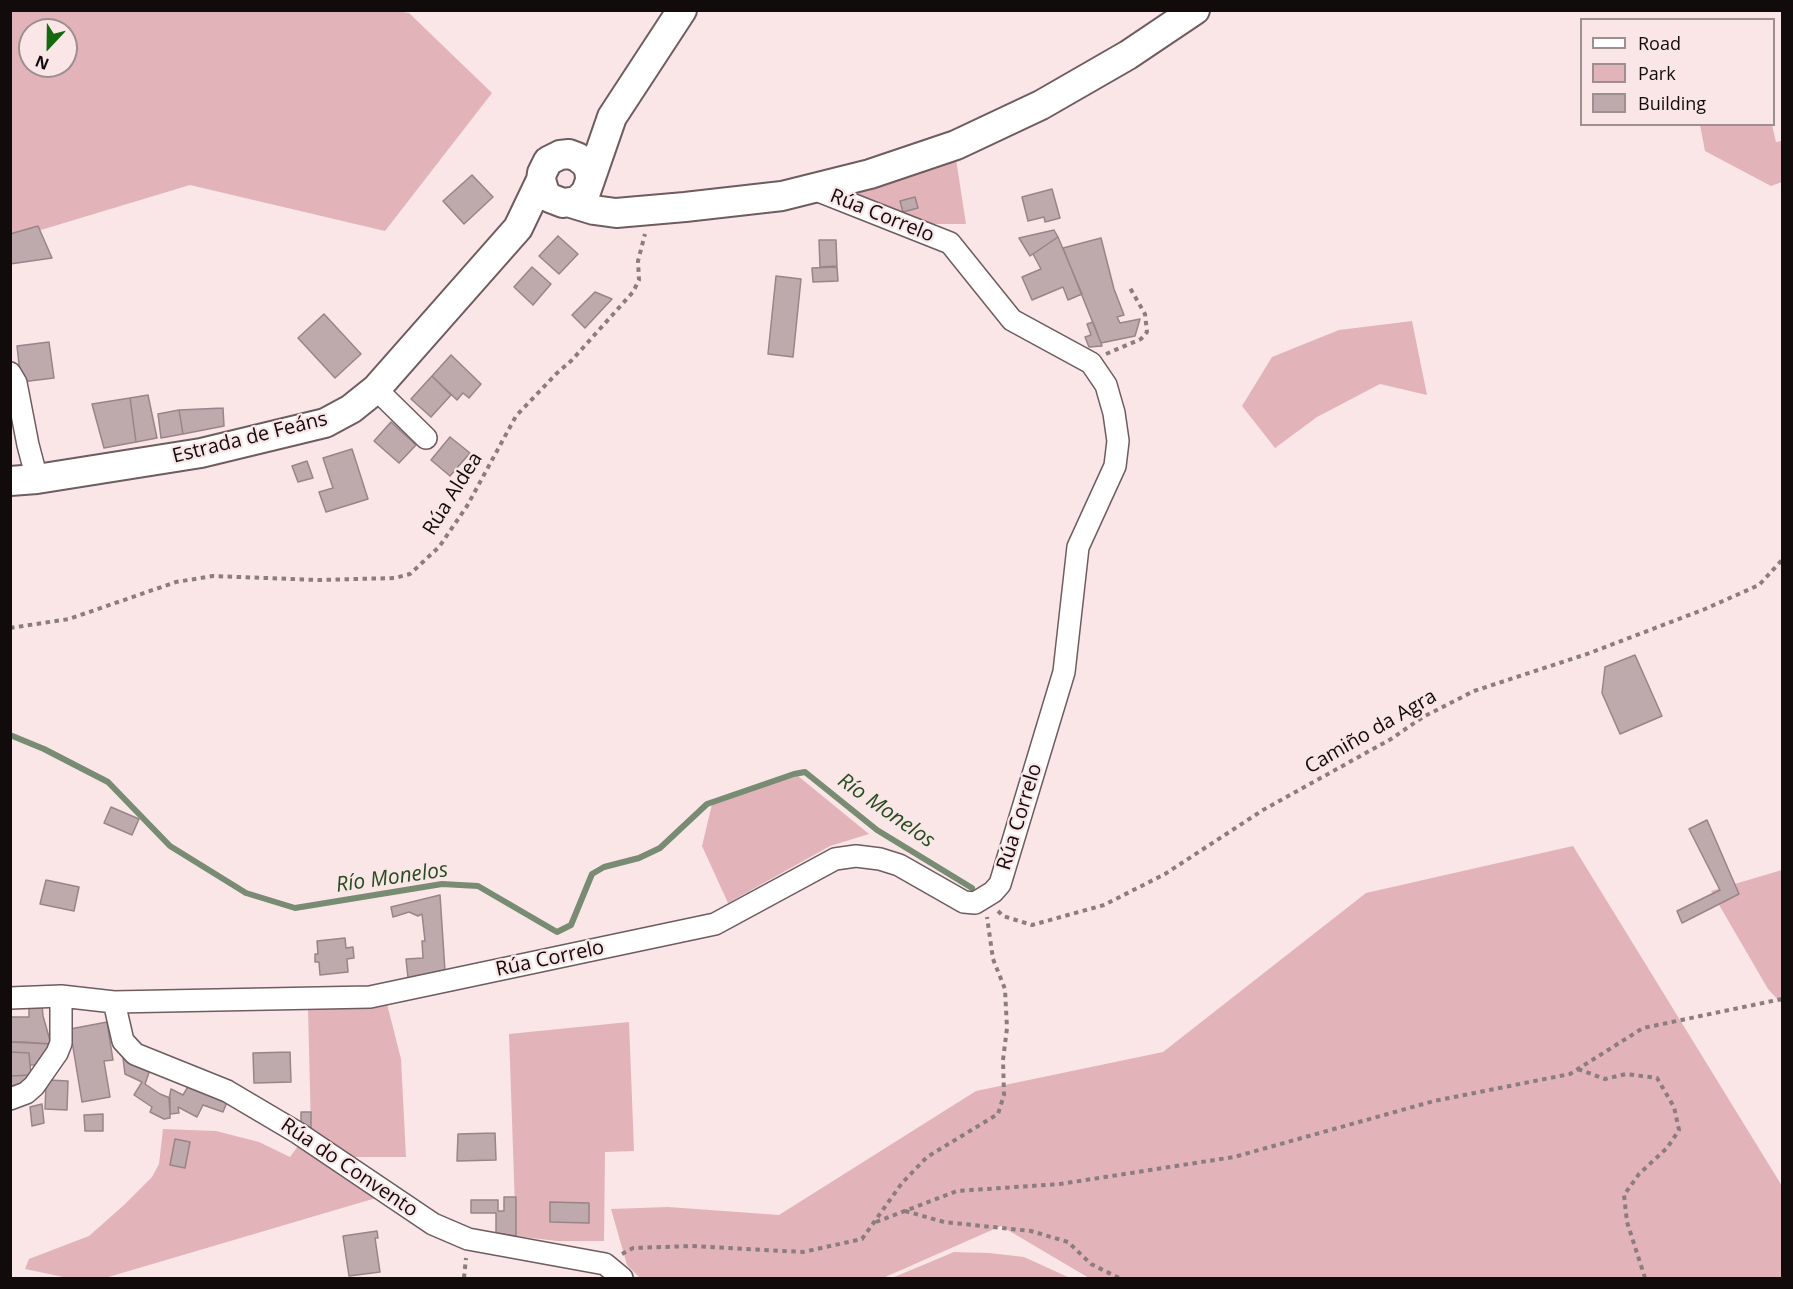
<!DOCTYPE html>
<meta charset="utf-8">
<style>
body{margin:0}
#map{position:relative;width:1793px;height:1289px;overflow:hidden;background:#fae5e7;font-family:"Open Sans",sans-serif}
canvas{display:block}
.frame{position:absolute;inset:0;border:12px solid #120b0c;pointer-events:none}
.legend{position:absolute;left:1580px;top:18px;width:195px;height:108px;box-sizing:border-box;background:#fae5e7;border:2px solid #9d8e8f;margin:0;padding:8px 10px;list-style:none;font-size:18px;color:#120b0c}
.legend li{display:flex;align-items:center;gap:12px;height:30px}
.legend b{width:30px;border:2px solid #9d8e8f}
.north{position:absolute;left:18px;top:18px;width:60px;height:60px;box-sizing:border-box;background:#fae5e7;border:2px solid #9d8e8f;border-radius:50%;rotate:202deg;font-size:16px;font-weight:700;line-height:24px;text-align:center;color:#120b0c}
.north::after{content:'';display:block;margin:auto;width:21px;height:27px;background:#14690f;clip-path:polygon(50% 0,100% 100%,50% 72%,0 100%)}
</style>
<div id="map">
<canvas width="1793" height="1289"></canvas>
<div class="frame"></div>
<ul class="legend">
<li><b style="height:8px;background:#fff"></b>Road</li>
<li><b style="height:16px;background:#e2b3b9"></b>Park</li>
<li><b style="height:16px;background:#bea9ac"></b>Building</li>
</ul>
<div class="north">N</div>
</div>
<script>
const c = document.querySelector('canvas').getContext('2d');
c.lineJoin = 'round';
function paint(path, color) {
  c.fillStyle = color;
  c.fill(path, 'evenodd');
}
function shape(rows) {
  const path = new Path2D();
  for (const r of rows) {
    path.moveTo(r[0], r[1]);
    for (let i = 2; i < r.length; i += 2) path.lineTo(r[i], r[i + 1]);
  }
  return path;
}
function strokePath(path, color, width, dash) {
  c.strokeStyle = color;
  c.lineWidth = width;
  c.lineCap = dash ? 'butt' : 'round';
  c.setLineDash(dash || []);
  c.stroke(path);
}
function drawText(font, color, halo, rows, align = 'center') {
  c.font = font + ' "Open Sans",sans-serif';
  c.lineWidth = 4.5;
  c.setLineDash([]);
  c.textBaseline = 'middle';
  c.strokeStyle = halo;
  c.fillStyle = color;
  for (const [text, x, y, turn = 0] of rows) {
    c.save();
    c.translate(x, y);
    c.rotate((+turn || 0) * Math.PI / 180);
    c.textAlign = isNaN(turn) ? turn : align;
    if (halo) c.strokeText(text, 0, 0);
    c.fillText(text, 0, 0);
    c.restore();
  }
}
paint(shape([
 [389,10,409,13,492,93,385,231,190,185,11,239,11,11],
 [30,30,66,30,66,66,30,66],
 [1700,125,1772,125,1776,142,1782,141,1782,182,1771,186,1705,151],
 [956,159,966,224,923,224,850,195],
 [1412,321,1427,395,1380,384,1317,417,1275,448,1242,406,1272,357,1339,330],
 [798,776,869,834,830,846,728,903,702,846,713,800],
 [1573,846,1782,1186,1782,1278,1089,1278,1001,1226,883,1278,640,1278,627,1265,611,1209,668,1207,779,1215,976,1091,1163,1052,1366,893],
 [1782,870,1782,1004,1768,989,1711,891],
 [386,1000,401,1059,406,1157,349,1157,311,1130,308,1008],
 [629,1022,634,1151,605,1152,604,1241,557,1241,516,1236,509,1034],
 [163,1129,216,1131,259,1142,290,1157,298,1146,376,1198,105,1278,68,1278,25,1269,29,1259,89,1236,124,1205,152,1177,159,1164],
 [954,1252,989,1253,1024,1257,1070,1278,892,1278]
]), '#e2b3b9');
strokePath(shape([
 [10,735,44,749,108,782,170,846,246,893,295,908,442,884,478,886,557,932,571,925,592,874,604,867,639,858,660,848,707,804,794,774,805,772,877,830,972,888]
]), '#788b73', 6);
const building = shape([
 [472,175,493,197,464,224,443,201,472,175],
 [1052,189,1060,218,1045,222,1044,217,1028,221,1022,197,1052,189],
 [915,197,918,208,903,212,900,201,915,197],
 [38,226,52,258,10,264,10,234,38,226],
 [1054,230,1058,237,1030,256,1019,238,1054,230],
 [558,236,578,254,559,274,539,256,558,236],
 [1058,237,1082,294,1068,300,1063,287,1032,300,1022,277,1041,269,1033,254,1058,237],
 [1101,238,1114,289,1124,315,1117,317,1120,323,1140,319,1135,336,1101,343,1063,248,1101,238],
 [819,240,836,240,837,266,820,267,819,240],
 [532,267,551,284,533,305,514,287,532,267],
 [837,267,838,281,813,282,812,268,837,267],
 [776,276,801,279,793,357,768,354,776,276],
 [595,292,612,299,585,328,572,315,595,292],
 [324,314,361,354,335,378,298,338,324,314],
 [1093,322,1101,343,1102,346,1089,347,1085,337,1091,335,1087,324,1093,322],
 [49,342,54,378,21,382,17,346,49,342],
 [451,355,481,384,469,398,463,393,457,400,432,376,451,355],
 [432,376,451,395,431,417,411,399,432,376],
 [148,395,157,438,136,442,130,398,148,395],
 [130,398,136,442,104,448,92,404,130,398],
 [223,408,224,426,183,434,179,410,223,408],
 [179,410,183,434,161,438,158,414,179,410],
 [391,422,416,445,399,463,374,441,391,422],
 [450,437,470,453,450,476,431,460,450,437],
 [352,449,368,499,326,512,319,492,333,488,323,458,352,449],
 [307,461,313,478,298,482,292,466,307,461],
 [1635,655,1662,716,1620,734,1602,693,1605,667,1635,655],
 [111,807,139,819,132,835,104,823,111,807],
 [1707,820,1739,894,1682,923,1677,911,1720,890,1689,829,1707,820],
 [46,880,79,887,74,911,40,904,46,880],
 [440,895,445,971,408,978,406,959,423,958,422,941,425,941,422,914,418,916,409,912,393,917,391,907,440,895],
 [345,938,346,948,353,947,354,958,347,959,348,972,320,975,319,962,315,962,315,954,318,954,317,941,345,938],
 [42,1005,43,1016,51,1044,10,1042,10,1017,29,1017,29,1006,42,1005],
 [107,1022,113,1060,104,1061,110,1097,82,1102,70,1029,107,1022],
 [10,1042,23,1042,51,1044,43,1065,30,1065,29,1053,10,1052,10,1042],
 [10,1052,29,1053,31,1075,10,1076,10,1052],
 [290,1052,291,1082,254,1083,253,1053,290,1052],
 [123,1058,151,1067,145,1084,160,1094,170,1098,170,1118,164,1119,150,1112,152,1107,134,1095,142,1082,125,1074,123,1058],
 [31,1075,10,1095,10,1076,31,1075],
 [49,1080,68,1081,67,1110,45,1109,46,1084,49,1080],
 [189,1085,227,1102,223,1112,203,1105,197,1117,178,1107,179,1113,170,1114,169,1099,171,1089,183,1095,189,1085],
 [42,1104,44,1123,32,1126,30,1107,42,1104],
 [301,1112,311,1112,311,1130,301,1124,301,1112],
 [103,1114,103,1131,85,1131,84,1115,103,1114],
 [495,1133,496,1160,457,1161,458,1134,495,1133],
 [175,1139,190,1142,185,1168,170,1165,175,1139],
 [504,1197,516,1197,516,1236,496,1233,496,1213,471,1213,471,1200,498,1200,498,1211,504,1211,504,1197],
 [550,1202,589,1203,589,1223,550,1222,550,1202],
 [377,1231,378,1238,375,1238,380,1272,349,1276,343,1236,377,1231]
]);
paint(building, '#bea9ac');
strokePath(building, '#988587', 1.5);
const street = shape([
 [10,373,16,383,28,445,37,479],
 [376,389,426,438],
 [10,998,61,996,114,1002,370,997,715,924,835,859,856,856,880,859,899,865,964,902,975,903,993,892,1000,884,1064,672,1078,547,1115,466,1118,441,1114,413,1106,385,1091,363,1012,320,950,243,811,188],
 [114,1002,123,1041,135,1054,227,1091,298,1133,433,1224,468,1239,605,1264,622,1278],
 [10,1099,26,1093,34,1086,57,1053,61,1043,61,996]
]);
const secondary = shape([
 [590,178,589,169,584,162,577,157,569,154,560,155,548,161,542,173,541,180,545,193,550,198,563,203,577,201,586,192,612,117,682,10],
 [571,203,594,210,616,213,685,207,782,196,870,174,956,145,1041,105,1128,55,1195,10],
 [10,481,37,479,201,453,325,423,351,409,376,389,518,228,541,180]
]);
strokePath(street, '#6e5c5e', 24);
strokePath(secondary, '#6e5c5e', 32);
strokePath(shape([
 [1106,354,1141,339,1147,332,1145,314,1130,288],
 [10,628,69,619,176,582,213,576,318,580,395,578,410,574,439,547,467,506,516,416,556,374,572,360,633,292,639,280,638,261,645,234],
 [998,911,1003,916,1032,925,1104,905,1165,874,1263,810,1391,739,1423,717,1474,691,1587,654,1705,609,1759,585,1782,560],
 [1578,1069,1605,1079,1626,1074,1657,1078,1674,1107,1679,1130,1667,1148,1639,1174,1624,1195,1627,1222,1645,1278],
 [905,1211,944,1222,1031,1231,1068,1242,1091,1264,1119,1278],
 [876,1222,957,1191,1060,1184,1234,1157,1434,1101,1570,1074,1643,1028,1782,999],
 [622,1254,633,1248,692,1246,803,1252,862,1239,902,1183,927,1157,998,1114,1004,1095,1003,1060,1007,1028,1005,989,993,959,987,917],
 [464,1278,466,1258]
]), '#8b7d7f', 4, [4.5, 4.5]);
strokePath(street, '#fff', 21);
strokePath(secondary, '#fff', 28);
drawText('20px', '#120b0c', '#fae5e7', [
 ["Rúa Correlo",882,216,22],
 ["Estrada de Feáns",250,438,-14],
 ["Rúa Aldea",453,494,-58],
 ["Camiño da Agra",1371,732,-30],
 ["Rúa Correlo",1020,817,-73],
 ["Rúa Correlo",550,959,-12],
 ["Rúa do Convento",349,1168,34]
]);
drawText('italic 21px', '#244e20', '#fae5e7', [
 ["Río Monelos",886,811,35],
 ["Río Monelos",392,878,-8]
]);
</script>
